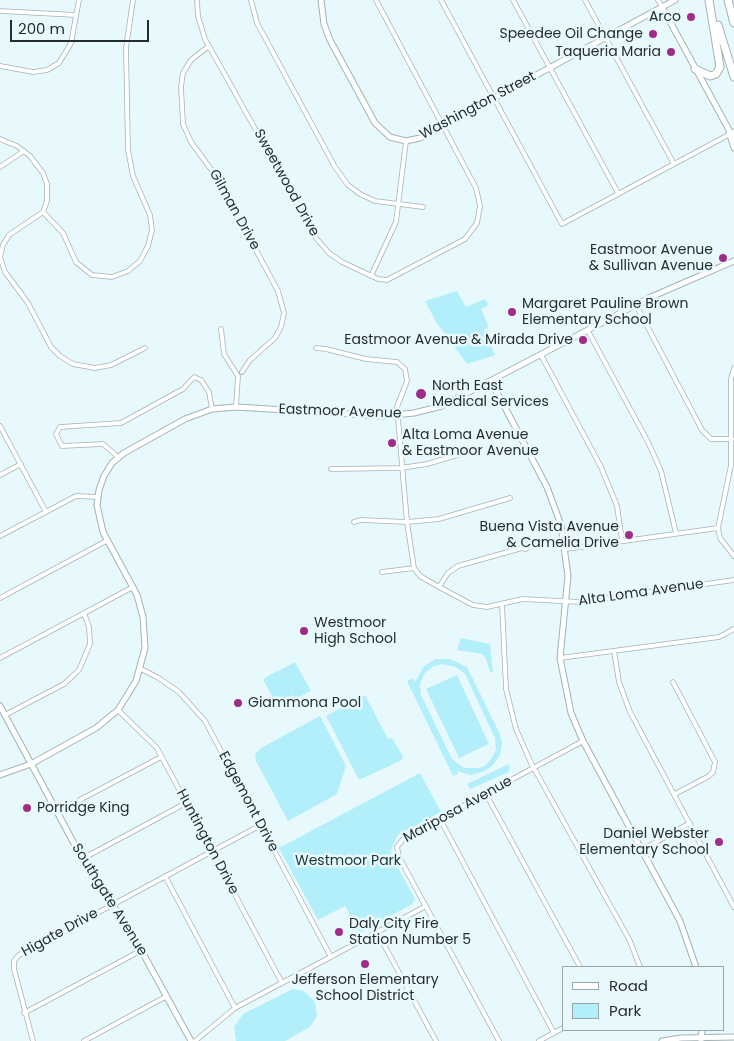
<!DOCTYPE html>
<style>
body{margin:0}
#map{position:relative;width:734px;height:1041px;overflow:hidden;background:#e8f9fd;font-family:Poppins,sans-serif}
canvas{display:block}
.legend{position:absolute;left:562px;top:966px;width:162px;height:65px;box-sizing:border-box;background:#e8f9fd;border:1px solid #9aa7aa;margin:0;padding:6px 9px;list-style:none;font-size:15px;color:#262d2e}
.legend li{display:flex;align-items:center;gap:10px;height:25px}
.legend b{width:25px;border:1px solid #9aa7aa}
.scale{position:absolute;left:10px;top:20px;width:139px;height:22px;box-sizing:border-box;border:2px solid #262d2e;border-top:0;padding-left:6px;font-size:15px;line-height:18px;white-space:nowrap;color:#262d2e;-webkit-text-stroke:4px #e8f9fd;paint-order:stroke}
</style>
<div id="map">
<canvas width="734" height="1041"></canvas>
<ul class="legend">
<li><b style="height:6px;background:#fff"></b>Road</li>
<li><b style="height:14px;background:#b3effb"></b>Park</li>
</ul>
<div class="scale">200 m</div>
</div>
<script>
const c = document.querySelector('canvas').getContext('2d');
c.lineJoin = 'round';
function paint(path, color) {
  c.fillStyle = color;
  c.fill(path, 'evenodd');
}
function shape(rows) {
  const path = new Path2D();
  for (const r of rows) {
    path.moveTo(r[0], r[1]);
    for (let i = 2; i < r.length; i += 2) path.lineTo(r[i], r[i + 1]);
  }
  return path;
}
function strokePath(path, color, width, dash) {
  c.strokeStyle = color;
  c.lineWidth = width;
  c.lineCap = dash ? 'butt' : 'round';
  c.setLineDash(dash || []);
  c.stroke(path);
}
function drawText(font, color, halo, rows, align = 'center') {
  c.font = font + ' Poppins,sans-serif';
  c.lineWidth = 5;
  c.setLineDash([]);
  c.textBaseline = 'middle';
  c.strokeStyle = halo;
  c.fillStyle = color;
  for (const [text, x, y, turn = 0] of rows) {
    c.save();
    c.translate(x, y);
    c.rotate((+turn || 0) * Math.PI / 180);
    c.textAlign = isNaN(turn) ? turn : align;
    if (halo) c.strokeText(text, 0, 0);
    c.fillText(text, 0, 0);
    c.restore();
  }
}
paint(shape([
 [457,291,466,307,485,299,489,305,481,309,489,327,484,329,495,355,467,364,436,322,425,301],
 [461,638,490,644,493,672,490,672,486,659,482,654,457,650],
 [436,659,450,659,467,667,499,732,502,743,500,755,491,767,482,772,470,775,457,771,458,774,453,776,407,681,412,678,415,682,424,666],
 [442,664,456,667,465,674,495,738,496,749,493,756,486,765,479,768,464,768,452,759,421,695,420,684,425,673,434,666],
 [295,662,311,691,295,699,291,692,294,700,278,708,263,679,279,670,282,676,280,670],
 [457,675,489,744,459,758,426,689],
 [365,695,388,739,392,738,403,756,402,760,359,780,326,716],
 [320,716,346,766,337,794,288,821,256,761,255,754,261,748],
 [509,764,509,772,470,789,467,784],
 [420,773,441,812,398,835,391,850,392,857,415,899,412,904,360,933,345,906,318,920,279,848],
 [293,989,304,991,315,1002,317,1016,310,1027,285,1041,236,1041,234,1027,243,1014]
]), '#b3effb');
const minor = shape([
 [197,0,198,16,205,39,316,238,329,253,342,262,378,279,387,280,465,239,477,223,480,206,476,188,376,0],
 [251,0,257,23,335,167,348,185,360,194,375,201,423,207],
 [441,0,562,224,730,134],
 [513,0,618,193],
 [585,0,674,164],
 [658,0,662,7],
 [0,11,76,15],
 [209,46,191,60,183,73,181,87,183,124,191,142,216,176,278,291,284,313,281,327,275,338,250,360,242,372],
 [0,66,33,72,47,70,59,63,71,43,79,0],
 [0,139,17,146,30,156,43,173,47,184,47,201,43,212,9,235,3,245,0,257,5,272,28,303,51,347,60,356,73,364,95,368,111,365,145,348],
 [0,167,24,151],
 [43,212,63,233,76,262,92,275,112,277,128,271,140,261,148,246,152,230,150,215,133,176,128,150,126,48,133,0],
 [371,276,396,222,406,141],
 [636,305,702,430,711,439,732,439],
 [221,329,224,354,238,376,236,407],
 [588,331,648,442,661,471,676,533],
 [316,348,326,349,366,359,397,362,405,369,407,381,397,407,407,522,414,568,420,576,439,587,473,605,487,607,523,599,579,602,734,580],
 [541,355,601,467,617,506,622,541],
 [734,368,731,379,731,465,718,528,720,538,734,556],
 [0,426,46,512],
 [118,457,103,444,62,446,56,434,60,427,121,423,183,389,194,377,201,380,209,392,212,409],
 [331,469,401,468,427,464,478,449],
 [0,475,21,464],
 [354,522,361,520,407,522,439,519,510,498],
 [0,536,76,496,97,497],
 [566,549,718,528],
 [382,572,414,568],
 [439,587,448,573,458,566,522,548,526,549],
 [0,598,108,540],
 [502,604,506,689,516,729,531,763,630,941,640,967],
 [614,651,619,682,630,712,734,907],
 [0,658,133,587],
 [560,658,719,637,734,629],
 [141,669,157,677,179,692,205,721,331,957],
 [673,682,715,762,713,772,709,776,675,794],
 [118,710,157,748,282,983],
 [5,715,64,684,79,670,90,644,89,627,84,613],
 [486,794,580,967],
 [57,812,161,757],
 [440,819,554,1033],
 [642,850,690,823],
 [82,859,186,803],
 [165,876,235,1008],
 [377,932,436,1041],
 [24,1013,142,950],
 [33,1041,14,969,14,961,19,955,261,825],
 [84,1041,167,996],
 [195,1041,235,1008,426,906],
 [499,1041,399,857,397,847,404,838,583,741],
 [539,1041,563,1028]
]);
const tertiary = shape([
 [321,0,324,24,330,40,375,123,390,137,406,141,420,138,675,0],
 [662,7,734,139],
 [730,135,734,148],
 [491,381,547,487,561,525,568,576,560,658,571,713,583,741,680,921,696,967],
 [0,706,84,862,134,937,191,1041],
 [0,775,31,764,96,728,118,710,136,681,145,648,143,617,137,595,103,532,97,505,99,490,104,476,112,463,124,453,185,419,212,409,236,407,383,416,414,413,442,406,651,297,734,261],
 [662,1041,681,1038,734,1037],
 [701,1041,702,1030]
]);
const motorway = shape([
 [728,0,734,23],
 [718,25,734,77],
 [695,69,710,76,716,74,720,67,709,0],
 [730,134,734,133]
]);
strokePath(minor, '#a2b3b6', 5.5);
strokePath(tertiary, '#a2b3b6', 7);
strokePath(motorway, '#a2b3b6', 9);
strokePath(minor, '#fff', 4);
strokePath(tertiary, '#fff', 5);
strokePath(motorway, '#fff', 7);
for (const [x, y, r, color] of [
 [691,17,5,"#a02c87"],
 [653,34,5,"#a02c87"],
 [671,52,5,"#a02c87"],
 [723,258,5,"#a02c87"],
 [512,312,5,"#a02c87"],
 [583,340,5,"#a02c87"],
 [421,394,6,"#a02c87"],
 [392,443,5,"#a02c87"],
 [629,535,5,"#a02c87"],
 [304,631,5,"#a02c87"],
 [238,703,5,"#a02c87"],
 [27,808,5,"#a02c87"],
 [719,842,5,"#a02c87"],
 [339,932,5,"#a02c87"],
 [365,964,5,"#a02c87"]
]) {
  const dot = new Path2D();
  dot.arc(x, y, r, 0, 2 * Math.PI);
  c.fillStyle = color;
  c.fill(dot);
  strokePath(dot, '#e8f9fd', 2);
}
drawText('14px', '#262d2e', '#e8f9fd', [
 ["Arco",681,17],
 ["Speedee Oil Change",643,34],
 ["Taqueria Maria",661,52],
 ["Eastmoor Avenue",713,250],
 ["& Sullivan Avenue",713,266],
 ["Margaret Pauline Brown",522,304,"left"],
 ["Elementary School",522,320,"left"],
 ["Eastmoor Avenue & Mirada Drive",573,340],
 ["North East",432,386,"left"],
 ["Medical Services",432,402,"left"],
 ["Alta Loma Avenue",402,435,"left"],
 ["& Eastmoor Avenue",402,451,"left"],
 ["Buena Vista Avenue",619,527],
 ["& Camelia Drive",619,543],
 ["Westmoor",314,623,"left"],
 ["High School",314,639,"left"],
 ["Giammona Pool",248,703,"left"],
 ["Porridge King",37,808,"left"],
 ["Daniel Webster",709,834],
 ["Elementary School",709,850],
 ["Daly City Fire",349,924,"left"],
 ["Station Number 5",349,940,"left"],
 ["Jefferson Elementary",365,980,"center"],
 ["School District",365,996,"center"]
], 'right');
drawText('14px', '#262d2e', '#e8f9fd', [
 ["Washington Street",478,106,-28],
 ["Sweetwood Drive",286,183,61],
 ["Gilman Drive",234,210,61],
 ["Eastmoor Avenue",340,412,2],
 ["Alta Loma Avenue",641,593,-8],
 ["Edgemont Drive",248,802,62],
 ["Mariposa Avenue",458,810,-29],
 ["Huntington Drive",207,842,62],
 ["Southgate Avenue",109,900,58],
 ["Higate Drive",60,933,-29]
]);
drawText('14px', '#1b3236', '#e8f9fd', [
 ["Westmoor Park",348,861]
]);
</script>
